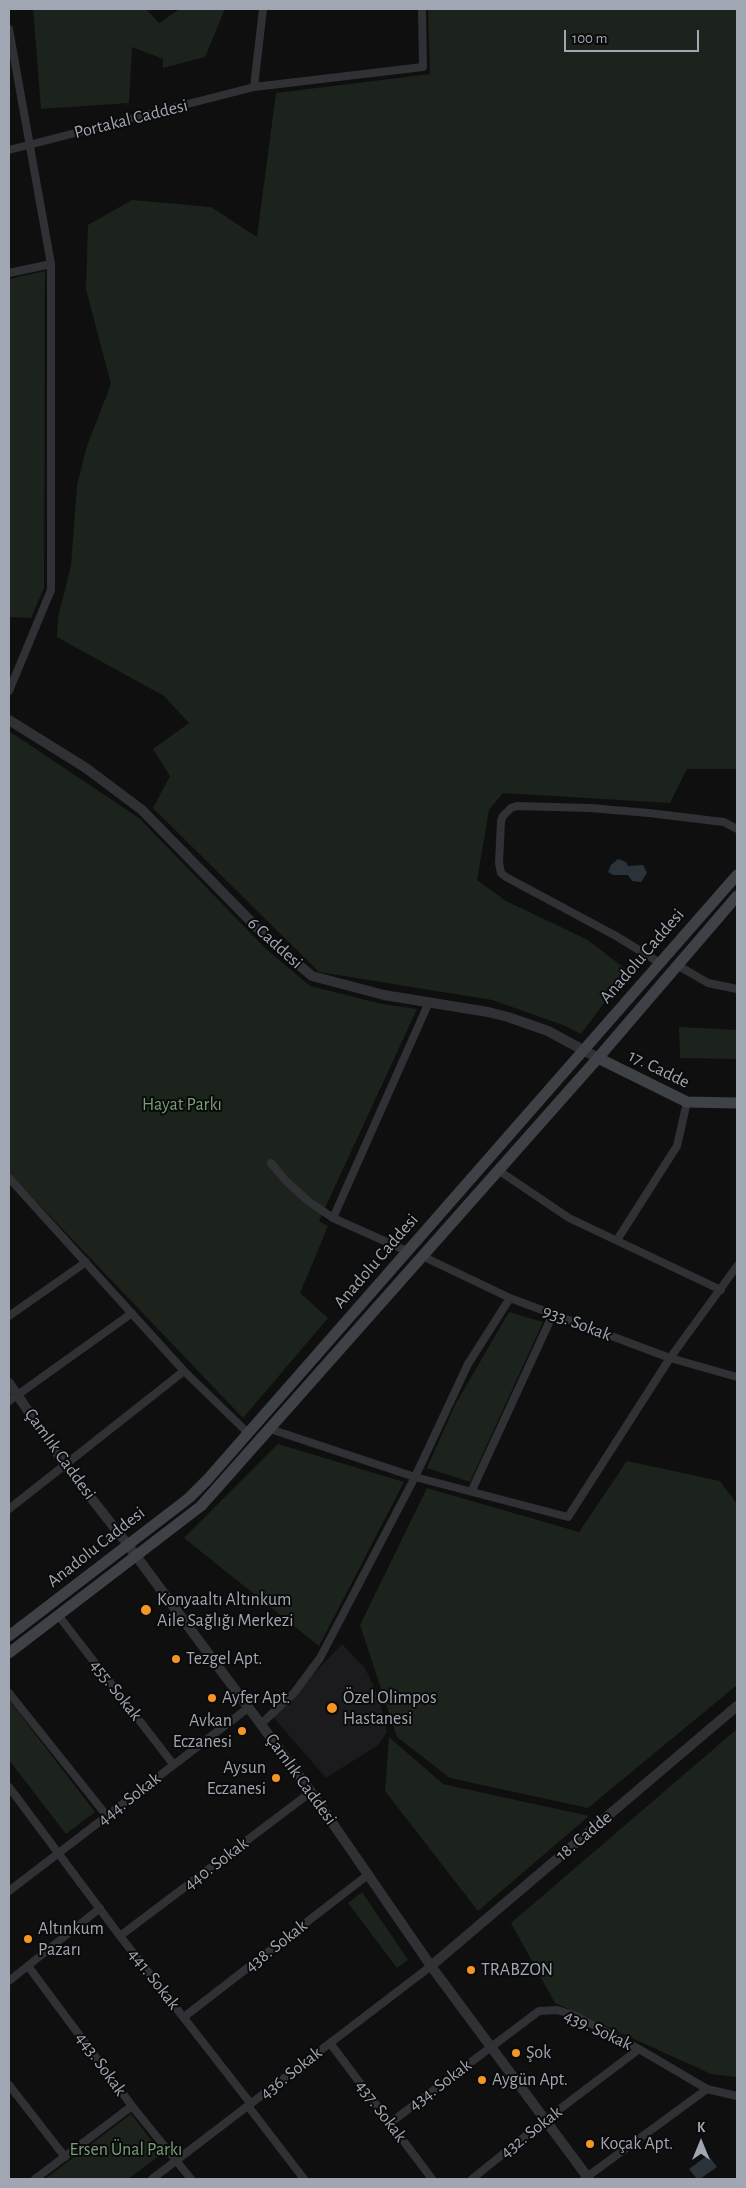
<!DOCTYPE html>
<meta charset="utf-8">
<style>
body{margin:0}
#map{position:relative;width:746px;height:2188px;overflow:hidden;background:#0f0f10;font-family:"Alegreya Sans",sans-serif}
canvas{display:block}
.frame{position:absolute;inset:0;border:10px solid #a0a7b2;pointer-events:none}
.north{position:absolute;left:676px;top:2118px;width:50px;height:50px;-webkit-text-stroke:4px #0a0a0b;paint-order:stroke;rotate:0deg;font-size:14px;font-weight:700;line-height:20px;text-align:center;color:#a0a7b2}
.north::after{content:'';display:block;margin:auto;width:18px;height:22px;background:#a0a7b2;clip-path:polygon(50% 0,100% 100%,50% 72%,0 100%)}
.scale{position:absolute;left:564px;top:30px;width:135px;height:22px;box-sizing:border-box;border:2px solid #a0a7b2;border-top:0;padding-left:6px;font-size:15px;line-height:18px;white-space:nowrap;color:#a0a7b2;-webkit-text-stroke:4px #0a0a0b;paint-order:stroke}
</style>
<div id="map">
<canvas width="746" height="2188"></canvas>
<div class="frame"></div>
<div class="north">K</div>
<div class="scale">100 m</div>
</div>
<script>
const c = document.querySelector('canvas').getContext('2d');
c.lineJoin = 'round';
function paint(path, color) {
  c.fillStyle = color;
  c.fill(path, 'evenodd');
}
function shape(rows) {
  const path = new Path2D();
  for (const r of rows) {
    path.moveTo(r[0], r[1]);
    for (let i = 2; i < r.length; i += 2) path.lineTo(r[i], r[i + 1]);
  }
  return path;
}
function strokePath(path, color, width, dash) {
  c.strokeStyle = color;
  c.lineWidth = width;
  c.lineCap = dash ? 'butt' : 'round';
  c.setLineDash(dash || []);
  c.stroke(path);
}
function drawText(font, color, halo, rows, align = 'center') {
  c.font = font + ' "Alegreya Sans",sans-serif';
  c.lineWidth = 4;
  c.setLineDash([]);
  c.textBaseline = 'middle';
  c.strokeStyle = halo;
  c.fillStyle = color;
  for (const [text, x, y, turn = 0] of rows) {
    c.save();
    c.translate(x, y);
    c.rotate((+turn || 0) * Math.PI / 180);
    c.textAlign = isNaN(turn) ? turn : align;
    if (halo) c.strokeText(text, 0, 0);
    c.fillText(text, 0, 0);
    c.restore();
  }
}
paint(shape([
 [342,1644,365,1668,379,1698,387,1732,378,1745,326,1778,273,1717]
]), '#1b1b1d');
paint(shape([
 [33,9,146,9,159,23,180,9,225,9,205,57,163,68,163,59,132,47,129,103,41,109],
 [428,9,737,9,737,769,687,769,670,803,503,793,489,810,477,880,506,901,588,940,628,971,581,1034,563,1025,492,1000,319,972,153,808,170,776,153,749,189,723,164,696,57,637,58,617,71,566,77,485,87,446,111,384,86,289,88,225,132,200,211,207,257,237,276,93,430,74],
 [45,271,44,588,31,618,9,617,9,279],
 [9,731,139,818,265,948,310,986,382,1004,417,1009,319,1221,328,1226,300,1293,328,1318,243,1418,9,1173],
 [679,1027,737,1030,737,1059,680,1058],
 [509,1312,543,1322,470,1482,427,1468,455,1405],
 [278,1444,404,1482,319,1646,184,1538],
 [627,1461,720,1481,737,1504,737,1685,588,1808,450,1778,397,1737,360,1625,427,1488,579,1532],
 [9,1700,95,1812,66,1834,9,1760],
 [737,1729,737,2077,711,2074,555,2003,511,1923],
 [389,1737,443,1784,589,1816,478,1911,385,1791],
 [362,1892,408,1960,397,1968,348,1903],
 [131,2114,162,2154,128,2179,45,2179]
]), '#1b231c');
paint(shape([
 [618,859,626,862,628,866,643,865,647,873,641,882,632,881,628,875,613,875,608,872,611,865],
 [708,2155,717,2167,700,2179,697,2179,689,2169]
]), '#293339');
strokePath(shape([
 [9,29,51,264,51,590,9,691],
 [254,87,263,9],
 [9,150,254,87,423,67,422,9],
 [9,273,51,264],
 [660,963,616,936,506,877,501,873,499,863,501,821,503,816,511,808,517,806,590,808,649,813,715,821,724,822,737,829],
 [677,965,708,983,737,989],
 [271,1163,286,1181,308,1201,333,1218,407,1251],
 [498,1170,569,1218,721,1290],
 [9,1178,184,1371,248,1433],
 [333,1218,429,1002],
 [617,1240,677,1146,687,1102],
 [422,1256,510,1298,670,1358,737,1377],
 [9,1316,86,1262],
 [9,1401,132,1313],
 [270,1429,415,1477,568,1517,670,1358,737,1266],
 [472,1490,553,1314],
 [9,1509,184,1371],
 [58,1615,173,1764],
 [9,1693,107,1816],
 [261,1724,294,1693,320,1658,415,1477,468,1364,510,1298],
 [9,1787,120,1936,251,2104],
 [9,1891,248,1708],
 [120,1936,311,1792],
 [28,1966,132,2106,191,2179],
 [9,1981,100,1908],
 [184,2017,369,1874],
 [330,2043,432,2179],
 [9,2085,65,2157],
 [248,2106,304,2179],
 [390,2123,539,2011,557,2010,574,2015,639,2049,707,2089,737,2096],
 [35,2179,132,2106],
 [152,2179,431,1966],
 [472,2179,544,2121,639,2049],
 [584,2179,707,2089]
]), '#303135', 8);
strokePath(shape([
 [9,720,86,768,142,810,269,940,312,976,384,995,488,1012,508,1017,548,1031,598,1058],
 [9,1383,66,1466,128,1545,311,1792,431,1966,589,2179],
 [431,1966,737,1706]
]), '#303135', 10);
strokePath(shape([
 [598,1058,687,1102,737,1103],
 [9,1636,189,1498,207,1480,737,875],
 [9,1653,201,1506,598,1058,737,896]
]), '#3e4145', 11);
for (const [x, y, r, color] of [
 [146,1610,6,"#f49623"],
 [176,1659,5,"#f49623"],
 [212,1698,5,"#f49623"],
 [332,1708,6,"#f49623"],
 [242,1731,5,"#f49623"],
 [276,1778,5,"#f49623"],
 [28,1939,5,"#f49623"],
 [471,1970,5,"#f49623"],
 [516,2053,5,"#f49623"],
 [482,2080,5,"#f49623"],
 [590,2144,5,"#f49623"]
]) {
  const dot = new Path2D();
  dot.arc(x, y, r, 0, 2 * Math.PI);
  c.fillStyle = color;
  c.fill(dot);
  strokePath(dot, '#0a0a0b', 2);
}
drawText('18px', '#a0a7b2', '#0a0a0b', [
 ["Portakal Caddesi",131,119,-14],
 ["6 Caddesi",275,943,42],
 ["Anadolu Caddesi",642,956,-49],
 ["17. Cadde",659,1069,26],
 ["Anadolu Caddesi",376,1261,-49],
 ["933. Sokak",577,1323,21],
 ["Çamlık Caddesi",60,1454,54],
 ["Anadolu Caddesi",96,1547,-38],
 ["455. Sokak",116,1690,52],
 ["Çamlık Caddesi",301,1779,54],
 ["444. Sokak",129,1799,-38],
 ["18. Cadde",584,1836,-40],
 ["440. Sokak",216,1864,-37],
 ["438. Sokak",276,1946,-38],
 ["441. Sokak",154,1979,52],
 ["439. Sokak",598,2030,25],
 ["443. Sokak",101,2064,54],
 ["436. Sokak",291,2073,-38],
 ["434. Sokak",440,2085,-37],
 ["437. Sokak",381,2111,53],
 ["432. Sokak",531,2132,-38]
]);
drawText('18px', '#789e76', '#0a0a0b', [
 ["Hayat Parkı",182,1105],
 ["Ersen Ünal Parkı",126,2150]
]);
drawText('18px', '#a0a7b2', '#0a0a0b', [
 ["Konyaaltı Altınkum",157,1600],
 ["Aile Sağlığı Merkezi",157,1621],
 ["Tezgel Apt.",186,1659],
 ["Ayfer Apt.",222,1698],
 ["Özel Olimpos",343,1698],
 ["Hastanesi",343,1719],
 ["Avkan",232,1721,"right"],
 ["Eczanesi",232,1742,"right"],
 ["Aysun",266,1768,"right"],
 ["Eczanesi",266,1789,"right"],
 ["Altınkum",38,1929],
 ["Pazarı",38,1950],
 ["TRABZON",481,1970],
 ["Şok",526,2053],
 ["Aygün Apt.",492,2080],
 ["Koçak Apt.",600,2144]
], 'left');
</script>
